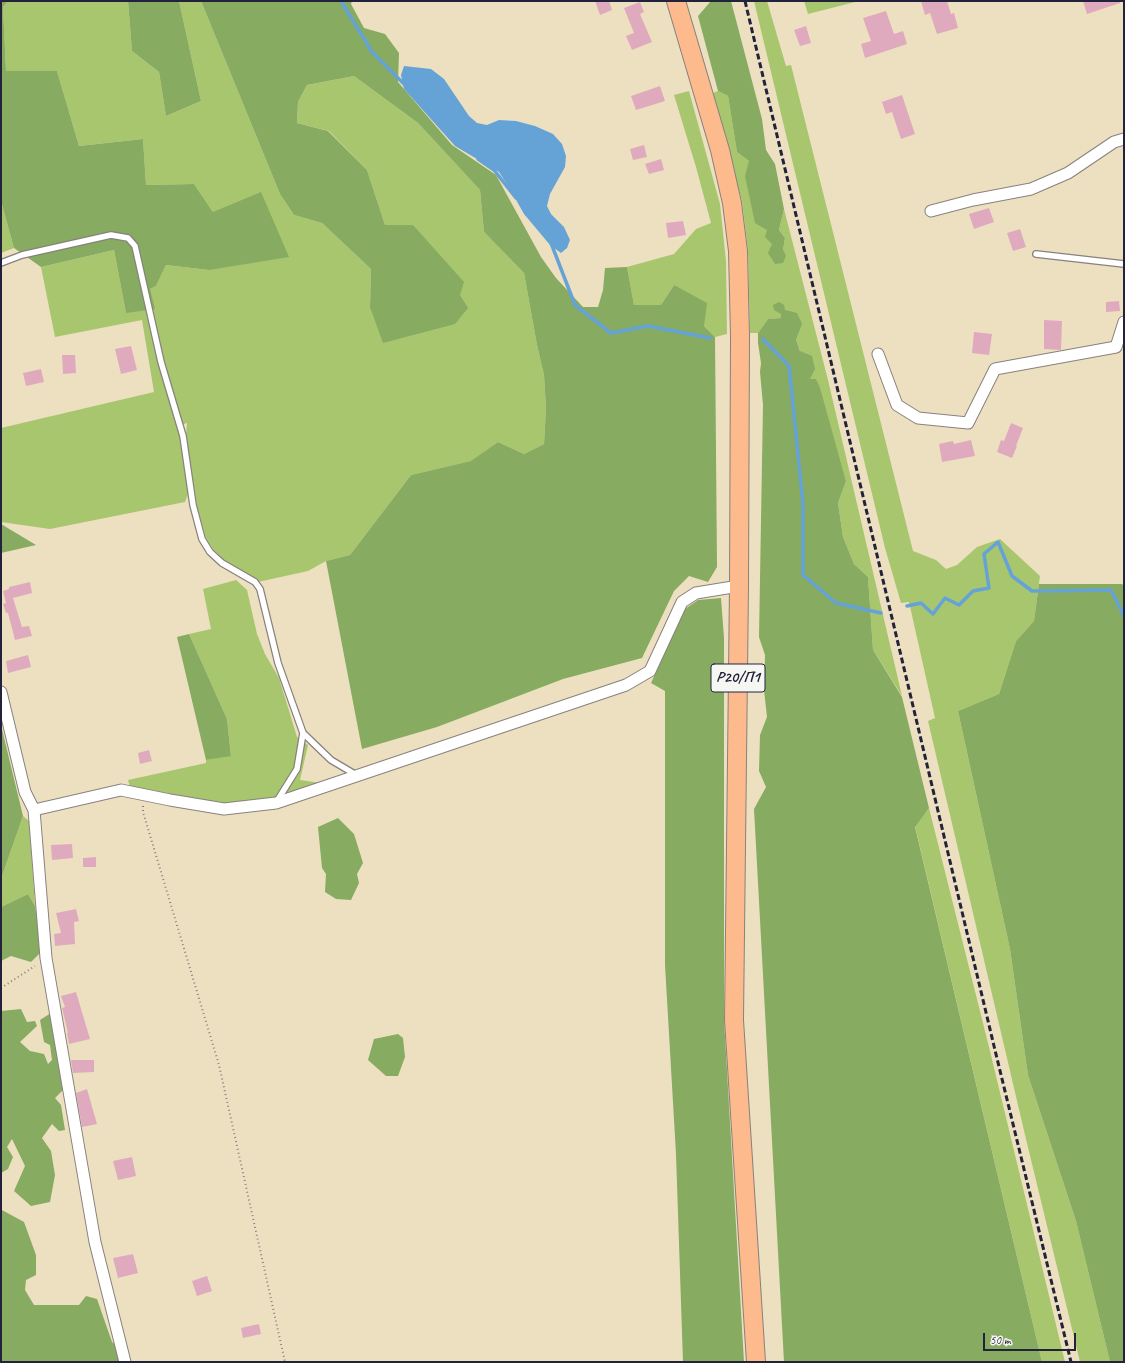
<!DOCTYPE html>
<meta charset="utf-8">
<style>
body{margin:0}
#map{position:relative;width:1125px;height:1363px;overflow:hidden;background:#ede0c0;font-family:Caveat,sans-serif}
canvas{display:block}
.frame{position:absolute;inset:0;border:2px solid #22223b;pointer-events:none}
.scale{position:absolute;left:983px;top:1333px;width:93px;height:18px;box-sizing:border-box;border:2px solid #22223b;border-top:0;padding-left:5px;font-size:12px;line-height:14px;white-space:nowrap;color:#22223b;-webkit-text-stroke:3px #f6f6f2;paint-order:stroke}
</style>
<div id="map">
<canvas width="1125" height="1363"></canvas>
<div class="frame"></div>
<div class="scale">50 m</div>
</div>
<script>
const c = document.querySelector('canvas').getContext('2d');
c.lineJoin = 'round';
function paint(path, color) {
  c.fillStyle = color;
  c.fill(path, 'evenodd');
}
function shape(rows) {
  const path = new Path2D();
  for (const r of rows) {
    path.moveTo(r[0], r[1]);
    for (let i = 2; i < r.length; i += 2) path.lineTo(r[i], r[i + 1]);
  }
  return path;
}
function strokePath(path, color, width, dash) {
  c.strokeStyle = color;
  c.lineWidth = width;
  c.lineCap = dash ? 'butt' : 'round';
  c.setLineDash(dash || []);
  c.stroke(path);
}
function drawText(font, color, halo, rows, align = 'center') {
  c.font = font + ' Caveat,sans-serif';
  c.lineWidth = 3;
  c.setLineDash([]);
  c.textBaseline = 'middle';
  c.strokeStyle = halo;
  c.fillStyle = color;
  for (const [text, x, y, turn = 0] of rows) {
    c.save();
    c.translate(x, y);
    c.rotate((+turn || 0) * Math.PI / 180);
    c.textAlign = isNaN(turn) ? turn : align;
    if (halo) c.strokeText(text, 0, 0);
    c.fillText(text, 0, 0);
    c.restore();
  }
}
paint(shape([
 [8,1,128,1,132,51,159,72,166,116,201,101,179,1,201,1,280,194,294,215,322,223,371,269,370,307,385,225,367,170,329,131,297,123,298,102,307,85,354,76,418,123,480,190,484,232,524,273,537,345,544,375,546,409,544,444,524,454,498,442,472,461,411,475,350,555,326,561,308,571,258,582,224,560,213,549,206,538,197,506,186,436,187,423,178,426,181,437,188,494,185,502,50,529,1,522,1,428,154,392,142,320,55,337,41,267,114,250,126,313,150,289,156,286,166,265,209,270,213,212,194,184,146,185,143,139,79,146,57,71,6,71,3,7],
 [754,1,767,1,786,66,791,65,913,551,936,560,946,569,957,565,977,547,1000,539,1040,576,1034,621,1016,641,999,694,958,711,1010,949,1028,1075,1076,1221,1110,1362,1080,1362,1025,1135,928,721,935,718,909,602,901,603,885,548],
 [804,1,859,1,808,14],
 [689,91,720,204,726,261,727,334,715,337,704,326,674,285,661,305,634,305,627,267,674,254,696,229,711,223,696,167,674,95],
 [718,91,728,96,737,152,749,161,767,230,783,250,785,238,779,230,784,209,828,380,902,696,873,650,868,577,854,564,843,537,838,503,846,481,816,379,810,379,796,339,781,314,781,318,768,319,758,333,750,333,748,250,742,201,713,93],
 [1,201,14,248,1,253],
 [236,580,247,590,257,634,265,654,279,678,297,737,308,745,300,780,321,783,267,800,225,804,130,787,128,780,206,763,206,760,231,755,227,719,189,634,211,629,203,589],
 [929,808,989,1047,1065,1362,1042,1362,915,826],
 [23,816,29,821,35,906,28,894,1,907,2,876]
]), '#a8c66e');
paint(shape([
 [1,1,8,1,3,7,6,71,57,71,79,146,143,139,146,185,194,184,213,212,261,192,289,257,209,270,166,265,156,286,150,289,155,309,126,313,114,250,41,267,14,248,1,201],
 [128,1,179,1,201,101,166,116,159,72,132,51],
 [201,1,352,1,351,4,364,28,385,34,399,53,398,82,452,145,496,175,541,257,556,278,583,307,598,307,603,290,605,268,627,267,634,305,661,305,674,285,707,303,704,326,715,337,717,567,708,582,689,576,674,591,642,658,563,679,437,727,362,749,326,561,350,555,411,475,471,461,498,442,524,454,544,444,546,409,544,375,537,345,524,273,484,232,480,190,418,123,354,76,307,85,298,102,297,123,328,131,367,170,385,225,413,225,464,282,460,295,468,308,455,324,383,343,370,307,371,269,322,223,294,215,280,194],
 [711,1,731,1,762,119,766,150,775,164,784,209,779,230,785,238,783,250,786,256,783,263,775,264,768,253,772,244,765,237,767,230,755,223,745,176,749,161,737,152,728,96,718,91,698,16],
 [779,302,784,305,785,310,797,313,802,324,796,339,800,351,812,356,815,369,810,379,816,379,820,388,846,481,838,503,843,537,854,564,868,577,873,650,902,697,929,808,915,827,1042,1362,784,1362,754,809,766,787,759,771,760,735,767,717,764,690,765,655,759,637,763,405,760,372,761,363,758,343,758,333,768,319,781,318,781,314,774,310,773,305],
 [1,524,36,545,1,553],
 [1039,584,1122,584,1124,586,1124,1362,1110,1362,1076,1221,1028,1075,1010,949,958,711,999,694,1016,641,1034,621],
 [721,598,724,638,724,1020,744,1362,683,1362,676,1154,665,965,665,691,651,683,685,609,698,600],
 [189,634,227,719,231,756,206,760,177,637],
 [1,725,23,816,2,876,1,907,28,894,35,906,42,951,31,962,11,956,1,961],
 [338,818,354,834,363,863,357,874,359,883,351,900,336,899,325,892,326,874,322,868,318,827],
 [21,1009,27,1022,35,1021,37,1026,20,1042,30,1051,44,1054,48,1064,52,1060,50,1045,44,1042,40,1020,51,1013,64,1089,55,1098,61,1105,65,1130,59,1131,52,1124,42,1138,51,1151,55,1175,50,1202,31,1206,14,1191,25,1166,12,1139,7,1147,13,1157,8,1169,1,1173,1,1011],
 [398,1034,403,1038,405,1057,398,1076,386,1076,368,1060,374,1039],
 [1,1207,2,1210,24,1222,36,1255,36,1275,26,1280,25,1290,34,1305,79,1305,86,1296,97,1299,112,1342,117,1346,119,1360,117,1362,1,1362,1,1250,2,1249,1,1249]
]), '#86ab61');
paint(shape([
 [404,66,431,69,444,79,469,116,477,123,487,125,499,120,516,121,535,126,553,134,562,144,566,156,565,167,550,194,547,206,551,214,564,227,570,240,567,248,561,253,550,245,524,214,510,189,499,172,455,146,404,89,401,75]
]), '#65a3d7');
strokePath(shape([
 [341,1,372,52,406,86],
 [478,159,494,170,516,198],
 [551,243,575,305,611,333,648,326,710,338],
 [763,339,789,366,803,503,803,575,836,603,881,613],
 [907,606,921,603,933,614,945,598,959,605,973,591,989,588,984,554,998,542,1012,576,1032,591,1111,590,1124,616]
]), '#65a3d7', 3.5);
paint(shape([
 [595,1,609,1,612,10,600,15],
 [921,1,947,1,951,14,954,13,958,28,937,34,930,13,925,15],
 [1083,1,1120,1,1120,3,1087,14],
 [640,2,644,12,640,14,652,42,632,50,626,36,634,33,624,8],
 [886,11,894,34,903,31,907,44,865,58,861,44,871,41,863,18],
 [806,26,811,43,800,46,794,30],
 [660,86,665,101,636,110,631,96],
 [902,95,915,134,901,139,892,112,886,114,882,102],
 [644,145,647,157,633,160,630,149],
 [661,159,664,170,649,174,645,164],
 [989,208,994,222,974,229,969,214],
 [683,221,686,235,668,238,666,223],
 [1020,229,1026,247,1013,251,1007,233],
 [1119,301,1120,311,1106,312,1106,302],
 [1044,320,1062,321,1061,350,1044,349],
 [974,332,992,334,989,355,972,353],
 [131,346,137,370,121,374,115,349],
 [62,355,75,355,76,373,63,374],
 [41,369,44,382,26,386,23,373],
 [1011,423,1023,428,1016,446,1017,446,1012,458,997,452,1001,440,1004,441],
 [971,440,975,456,942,462,939,444,953,441,954,444],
 [30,582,32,593,13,598,22,627,29,626,32,636,15,640,8,613,6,613,3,604,6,603,3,591,9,589,9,587],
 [28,655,31,667,8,673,6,661],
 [149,750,152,761,140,764,138,753],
 [72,844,73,858,52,860,51,845],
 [96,857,96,867,83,867,83,858],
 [76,909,79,921,74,922,75,944,55,946,54,934,61,933,56,913],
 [76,992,90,1039,69,1044,67,1033,68,1033,62,1008,65,1007,61,996],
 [71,1060,94,1060,94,1072,73,1073],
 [87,1089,97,1124,82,1127,76,1093],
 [132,1157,136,1176,118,1180,113,1161],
 [133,1254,138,1273,118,1278,113,1258],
 [207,1276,212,1291,197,1296,192,1281],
 [259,1324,261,1334,243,1338,241,1328]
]), '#e0aabe');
const service = shape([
 [1036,254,1124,264],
 [1,263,22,255,111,235,128,238,135,246,161,362,183,436,193,505,202,539,210,552,222,563,255,582,260,589,278,663,303,733,297,769,277,801],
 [303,733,331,760,358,776]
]);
const minor = shape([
 [931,211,973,200,1031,189,1068,173,1114,142,1124,139],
 [878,354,897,405,918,418,968,423,995,369,1116,347,1124,322],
 [1,692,25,792,34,810,46,958,95,1242,125,1362],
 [34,810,121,790,170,800,224,809,276,803,626,685,650,671,682,602,696,593,739,586]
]);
const primary = shape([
 [676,1,720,150,732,203,738,251,740,336,739,586,734,1020,756,1362]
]);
strokePath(service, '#88817e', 8);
strokePath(minor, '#88817e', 13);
strokePath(primary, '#88817e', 20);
strokePath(shape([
 [143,806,143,812,219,1065,285,1362],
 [1,988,35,966]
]), '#88817e', 2, [1, 3]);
strokePath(service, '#fff', 5.5);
strokePath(minor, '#fff', 11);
strokePath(primary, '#fcba8d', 18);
strokePath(shape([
 [745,1,994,1046,1071,1362]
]), '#22223b', 3, [6, 3]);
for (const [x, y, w] of [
 [738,678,54]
]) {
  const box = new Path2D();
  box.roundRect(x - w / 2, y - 14, w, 28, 3);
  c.fillStyle = '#f6f6f2';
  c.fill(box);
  strokePath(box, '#22223b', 1);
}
drawText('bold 16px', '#22223b', null, [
 ["Р20/П1",738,678]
]);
</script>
